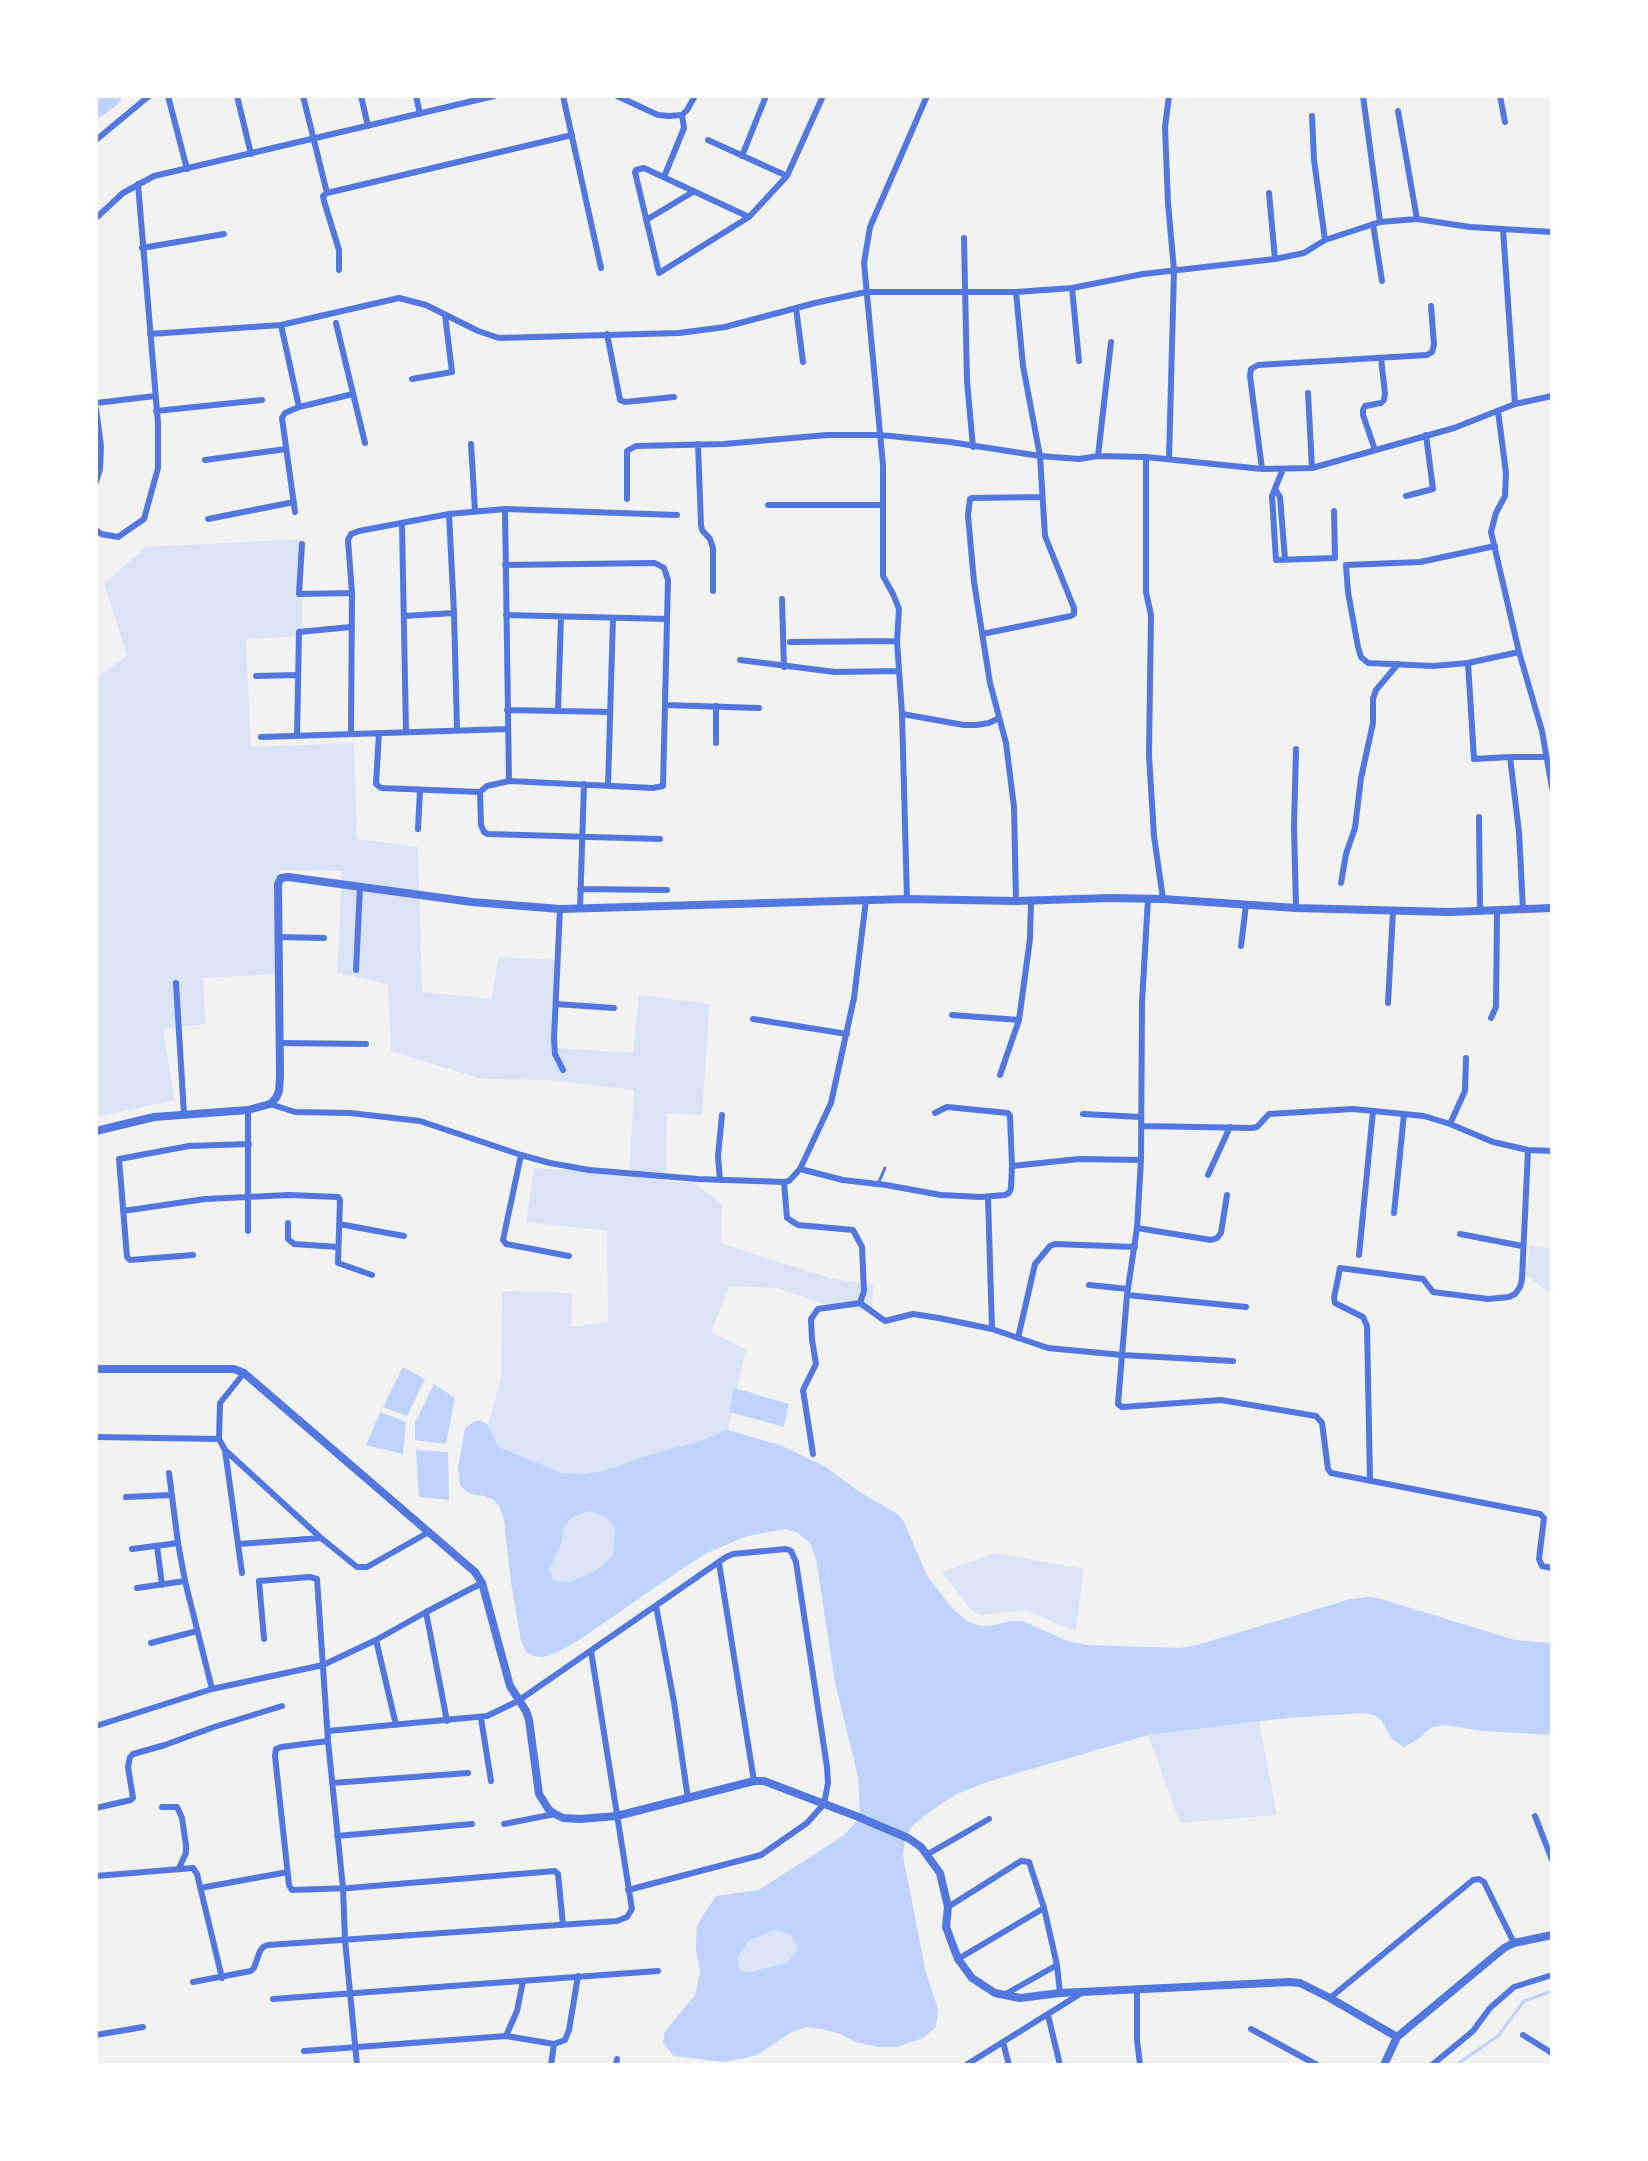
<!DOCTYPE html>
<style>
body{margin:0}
#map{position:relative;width:1648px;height:2161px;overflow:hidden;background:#f2f2f2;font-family:"Roboto Condensed",sans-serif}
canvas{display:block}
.frame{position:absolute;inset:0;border:98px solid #fff;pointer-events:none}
</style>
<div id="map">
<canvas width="1648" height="2161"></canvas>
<div class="frame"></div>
</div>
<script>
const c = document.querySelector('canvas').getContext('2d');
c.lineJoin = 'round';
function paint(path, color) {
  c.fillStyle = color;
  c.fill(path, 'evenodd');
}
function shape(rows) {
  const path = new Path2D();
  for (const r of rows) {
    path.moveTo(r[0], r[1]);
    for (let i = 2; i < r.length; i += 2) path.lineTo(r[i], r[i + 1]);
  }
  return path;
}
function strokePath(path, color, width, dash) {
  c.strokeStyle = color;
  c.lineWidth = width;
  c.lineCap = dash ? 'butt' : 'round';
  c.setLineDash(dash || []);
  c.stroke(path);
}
paint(shape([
 [302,539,302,636,246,639,251,747,354,743,357,839,418,847,422,992,491,999,499,957,558,960,554,1048,633,1053,639,995,710,1004,702,1115,667,1113,666,1182,693,1182,722,1204,721,1243,829,1278,873,1285,872,1311,829,1306,778,1288,729,1286,711,1333,746,1349,728,1430,696,1442,639,1458,604,1471,584,1474,562,1473,497,1447,488,1425,501,1378,502,1291,572,1293,571,1327,608,1322,607,1231,526,1222,534,1168,629,1173,634,1090,552,1080,482,1079,391,1051,388,984,337,973,342,871,280,870,278,974,203,978,206,1024,163,1029,175,1100,96,1117,96,677,127,656,104,583,146,547],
 [1530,1246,1552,1249,1552,1294,1526,1275],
 [589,1511,605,1517,615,1527,613,1555,597,1570,569,1582,553,1580,549,1570,561,1545,564,1528,572,1517],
 [994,1553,1084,1569,1076,1631,1025,1610,981,1615,971,1610,942,1572],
 [1259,1721,1277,1815,1180,1823,1148,1735],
 [775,1930,791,1935,799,1949,787,1963,749,1972,740,1970,738,1957,748,1941]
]), '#dbe4f7');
paint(shape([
 [403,1367,425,1379,407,1416,383,1407],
 [434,1384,455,1398,446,1444,415,1440,415,1423],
 [734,1388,789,1404,784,1427,729,1412],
 [380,1412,406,1422,403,1454,366,1445],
 [474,1421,481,1421,488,1425,498,1447,562,1473,584,1474,604,1471,639,1458,696,1442,728,1430,780,1445,826,1467,858,1491,899,1515,905,1524,927,1576,952,1608,967,1621,977,1625,989,1626,1011,1621,1022,1621,1068,1641,1087,1645,1179,1648,1193,1646,1351,1599,1368,1597,1378,1598,1515,1640,1552,1643,1552,1735,1482,1731,1445,1725,1432,1727,1418,1739,1404,1747,1393,1740,1381,1720,1374,1715,1364,1713,1287,1718,1148,1735,984,1783,955,1795,938,1806,913,1825,905,1840,903,1856,926,1973,938,2009,936,2027,923,2038,897,2047,879,2047,858,2043,840,2034,822,2029,807,2027,792,2032,757,2055,741,2059,723,2062,674,2056,663,2043,665,2031,695,1995,700,1972,696,1950,697,1925,716,1896,759,1890,844,1835,858,1820,860,1816,858,1778,835,1682,816,1559,810,1543,798,1533,786,1529,747,1536,707,1553,682,1569,579,1640,556,1653,543,1657,534,1656,526,1652,521,1641,511,1582,504,1520,500,1508,494,1500,484,1496,468,1493,460,1485,458,1468,465,1429],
 [590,1511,605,1517,615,1527,613,1555,597,1570,569,1582,553,1580,549,1570,561,1545,564,1528,572,1517],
 [775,1930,791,1935,798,1949,787,1963,749,1972,740,1970,738,1957,748,1941],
 [416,1450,448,1452,449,1500,419,1497]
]), '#bfd3fe');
strokePath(shape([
 [1456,2065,1498,2036,1524,2001,1552,1991]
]), '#bfd3fe', 3);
strokePath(shape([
 [96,108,112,96]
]), '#bfd3fe', 20);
strokePath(shape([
 [878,1184,885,1168]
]), '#5277de', 3);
strokePath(shape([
 [168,96,187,169],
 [237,96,251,154],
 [303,96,327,193,572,135],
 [361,96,368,126],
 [416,96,420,114],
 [563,96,601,268],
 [617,96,658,115,669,116,682,115,687,110,695,96],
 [1169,96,1165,127,1168,203,1174,270,1169,459],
 [1363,96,1380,222],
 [1500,96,1505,122],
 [1398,111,1417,219],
 [1312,116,1314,160,1325,240],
 [96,140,149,96],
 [708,140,787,176],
 [742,156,766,96],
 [664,177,684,128,682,115],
 [327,193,323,196,324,201,339,250,339,270],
 [1269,193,1275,259],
 [749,217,644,168,636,170,635,172,659,273,749,217,787,176,823,96],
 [96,218,123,193,154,176,494,96],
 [646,220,693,192],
 [1373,224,1382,281],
 [1503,229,1515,404],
 [964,238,967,381,973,447],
 [142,248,224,234],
 [1072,288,1079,361],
 [796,308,803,362],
 [336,323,365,443],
 [281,325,299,407,285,413,282,418,295,512],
 [150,334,281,325,399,298,426,305,478,331,499,338,679,333,725,327,815,303,866,292,1016,292,1072,288,1143,274,1275,259,1304,253,1325,240,1380,222,1417,219,1470,227,1552,232],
 [607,334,620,400,625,402,674,397],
 [412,379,452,372,445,315],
 [1308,393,1312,468],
 [96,403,155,396],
 [299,407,353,394],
 [96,409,101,446,100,469,96,482],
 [156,411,262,400],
 [1498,411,1506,473,1505,496,1496,513,1491,532,1519,652,1542,731,1552,788],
 [471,444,475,511],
 [698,444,701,525,702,530,710,539,713,548,713,591],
 [1375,450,1363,415,1363,410,1365,406,1381,403,1384,400,1385,394,1381,358],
 [1098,456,1111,342],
 [1146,457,1146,592,1151,615,1149,755,1154,836,1163,899],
 [205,460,286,449],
 [1262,469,1250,376,1251,369,1258,365,1427,355,1432,352,1434,345,1431,306],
 [1283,469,1272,496,1276,560,1335,558,1334,511],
 [1275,489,1280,497,1285,559],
 [1406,496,1433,489,1426,435],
 [627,499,627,451,636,446,724,444,827,435,880,435,950,442,1040,456,1079,459,1098,456,1146,457,1262,469,1312,468,1454,428,1515,404,1552,396],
 [768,505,883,505],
 [505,509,509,781],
 [449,514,454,613,457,730],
 [208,519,294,502],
 [402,525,406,732],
 [96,530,101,534,118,537,144,519,158,468,158,423,138,184],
 [302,544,299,594,352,593],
 [1495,546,1420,562,1346,565,1348,592,1358,647,1361,657,1368,663,1433,666,1468,663,1519,652],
 [782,599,784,667],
 [506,615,667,619],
 [404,616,454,613],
 [982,634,1071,616,1074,614,1074,608,1045,536,1040,456,1023,366,1016,292],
 [790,642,897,641],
 [740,660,835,672,898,671],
 [1468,663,1474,759,1510,757],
 [256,676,298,675],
 [665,705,759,708],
 [507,710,610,712],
 [558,711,561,617],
 [902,714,964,725,976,725,989,723,999,718],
 [379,733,376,784,381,788,480,792,487,786,509,781,653,788,663,786,668,580,664,568,655,563,505,565],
 [351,734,352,593,348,540,351,534,359,531,449,514,505,509,677,515],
 [297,736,299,632,351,627],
 [261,737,508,729],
 [716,743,716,706],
 [1296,749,1294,826,1296,908],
 [608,786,613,618],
 [480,792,481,825,484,832,488,834,660,839],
 [1479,817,1480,911],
 [418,829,420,790],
 [1341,883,1346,854,1355,828,1361,778,1373,723,1373,699,1376,690,1398,664],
 [580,889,667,890],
 [907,899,902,714,897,641,899,609,893,594,883,576,883,465,864,263,870,227,927,96],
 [1148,899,1142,1002,1141,1160,1137,1228,1127,1295,1118,1404,1122,1407,1221,1400,1316,1416,1322,1423,1328,1469,1331,1473,1540,1514,1544,1518,1539,1559,1542,1566,1552,1568],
 [1016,901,1014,807,1006,743,990,683,974,582,968,515,970,499,972,498,1041,497],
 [560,909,554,1039,555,1054,563,1070],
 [580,909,584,784],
 [1523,910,1519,832,1510,757,1545,757],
 [278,937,324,938],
 [1241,946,1246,905],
 [356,970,360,887],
 [176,983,184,1114],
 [1388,1003,1393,911],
 [556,1004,614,1008],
 [952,1015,1019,1020],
 [1491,1018,1496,1007,1497,910],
 [753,1019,847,1034],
 [280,1043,366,1044],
 [1000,1075,1019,1020,1030,939,1031,901],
 [270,1104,295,1112,350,1113,420,1121,521,1155,550,1163,589,1170,698,1179,784,1182,789,1181,800,1169,831,1103,854,998,866,900],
 [1083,1114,1141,1117],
 [1450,1124,1465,1091,1466,1058],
 [1142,1126,1251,1128,1257,1127,1269,1114,1353,1109,1424,1116,1450,1124,1493,1142,1528,1150,1552,1151],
 [521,1155,503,1240,506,1244,569,1256],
 [1012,1166,1079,1159,1141,1160],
 [800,1169,843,1180,886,1185,941,1195,981,1197,1005,1195,1009,1193,1011,1188,1012,1166,1010,1116,1008,1113,947,1107,935,1113],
 [1208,1175,1230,1127],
 [720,1180,718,1156,722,1115],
 [784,1182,787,1218,798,1225,853,1230,862,1247,864,1291,860,1303,818,1309,811,1319,812,1340,816,1364,803,1390,813,1454],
 [988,1197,992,1329],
 [123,1211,205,1199,289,1195,338,1197,340,1200,338,1263,372,1275],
 [1394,1213,1404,1114],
 [288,1223,288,1239,294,1244,338,1247],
 [339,1224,404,1236],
 [1137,1228,1211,1240,1217,1238,1221,1233,1227,1195],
 [248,1231,248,1110],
 [1460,1234,1522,1246],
 [193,1255,130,1260,127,1257,119,1159,189,1146,249,1144],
 [1359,1255,1373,1111],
 [1089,1285,1128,1289],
 [1127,1295,1246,1307],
 [860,1303,885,1321,913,1314,939,1318,992,1329,1048,1348,1122,1355,1233,1361],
 [1018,1338,1035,1264,1050,1246,1055,1244,1135,1247],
 [96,1437,219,1439],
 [219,1439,225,1450,242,1573],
 [219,1439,220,1403,244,1373],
 [225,1450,321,1538,357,1567,367,1567,429,1532],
 [169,1473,178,1543,185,1581,212,1689],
 [1370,1481,1367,1326,1363,1317,1335,1303,1334,1298,1340,1268,1423,1279,1433,1292,1488,1299,1509,1297,1515,1294,1520,1287,1522,1279,1528,1150],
 [126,1497,171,1495],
 [239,1544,321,1538],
 [157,1546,162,1585],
 [132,1549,178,1543],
 [719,1563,754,1781],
 [137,1588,185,1581],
 [656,1606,674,1702,688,1799],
 [426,1612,447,1721],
 [264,1639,259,1581,310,1577,317,1579,328,1741,343,1888,345,1940,357,2065],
 [376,1640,396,1725],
 [151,1643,197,1631],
 [481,1718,491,1781],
 [96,1726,212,1689,323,1665,376,1640,426,1612,482,1583],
 [328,1731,487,1716,518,1701,726,1557,733,1554,786,1549,791,1551,796,1562,827,1767,828,1783,824,1804,807,1823,761,1855,628,1890],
 [328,1741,281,1747,276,1749,275,1756,289,1885,292,1890,349,1888,555,1871,558,1874,563,1925],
 [332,1783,468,1773],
 [162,1807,177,1807,182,1818,186,1845,186,1853,179,1868],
 [96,1808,131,1800,133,1798,128,1767,130,1757,133,1754,165,1745,214,1727,282,1706],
 [1535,1816,1552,1860],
 [504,1824,555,1814],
 [337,1836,472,1824],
 [928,1854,989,1819],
 [96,1876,193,1868,197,1874,222,1978],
 [200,1888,288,1872],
 [948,1907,1021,1861,1029,1862,1044,1908,1057,1965,1004,1995],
 [958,1959,1044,1908],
 [1057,1965,1060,1993],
 [193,1982,251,1971,254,1968,260,1951,263,1947,268,1945,617,1921,627,1917,632,1909,591,1651],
 [1137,1990,1137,2040,1140,2065],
 [1330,1998,1473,1880,1479,1879,1484,1882,1514,1943],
 [273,1999,658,1971],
 [1048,2015,1060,2065],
 [1251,2029,1317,2065],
 [96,2035,143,2027],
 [1523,2035,1552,2053],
 [506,2036,554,2044,565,2040,569,2030,578,1976],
 [1003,2042,1009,2065],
 [304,2051,506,2036,517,2011,523,1981],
 [551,2065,554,2044],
 [616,2065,617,2059],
 [966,2065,1080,1994],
 [1432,2065,1473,2031,1490,2008,1514,1987,1552,1975]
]), '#5277de', 6);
strokePath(shape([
 [96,1131,154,1117,248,1110,270,1104,276,1098,279,1091,280,1076,278,884,281,878,288,877,472,902,560,909,907,899,1016,901,1109,898,1163,899,1296,908,1449,912,1552,908],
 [96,1369,234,1369,244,1373,475,1572,482,1583,510,1686,526,1711,529,1720,539,1794,549,1810,555,1814,563,1818,580,1819,617,1816,754,1781,764,1781,856,1816,908,1838,921,1847,940,1873,948,1907,946,1927,958,1959,972,1978,995,1993,1020,1998,1060,1993,1290,1982,1300,1983,1330,1998,1397,2037],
 [1384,2065,1397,2037,1504,1948,1514,1943,1552,1935]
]), '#5277de', 8);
</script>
